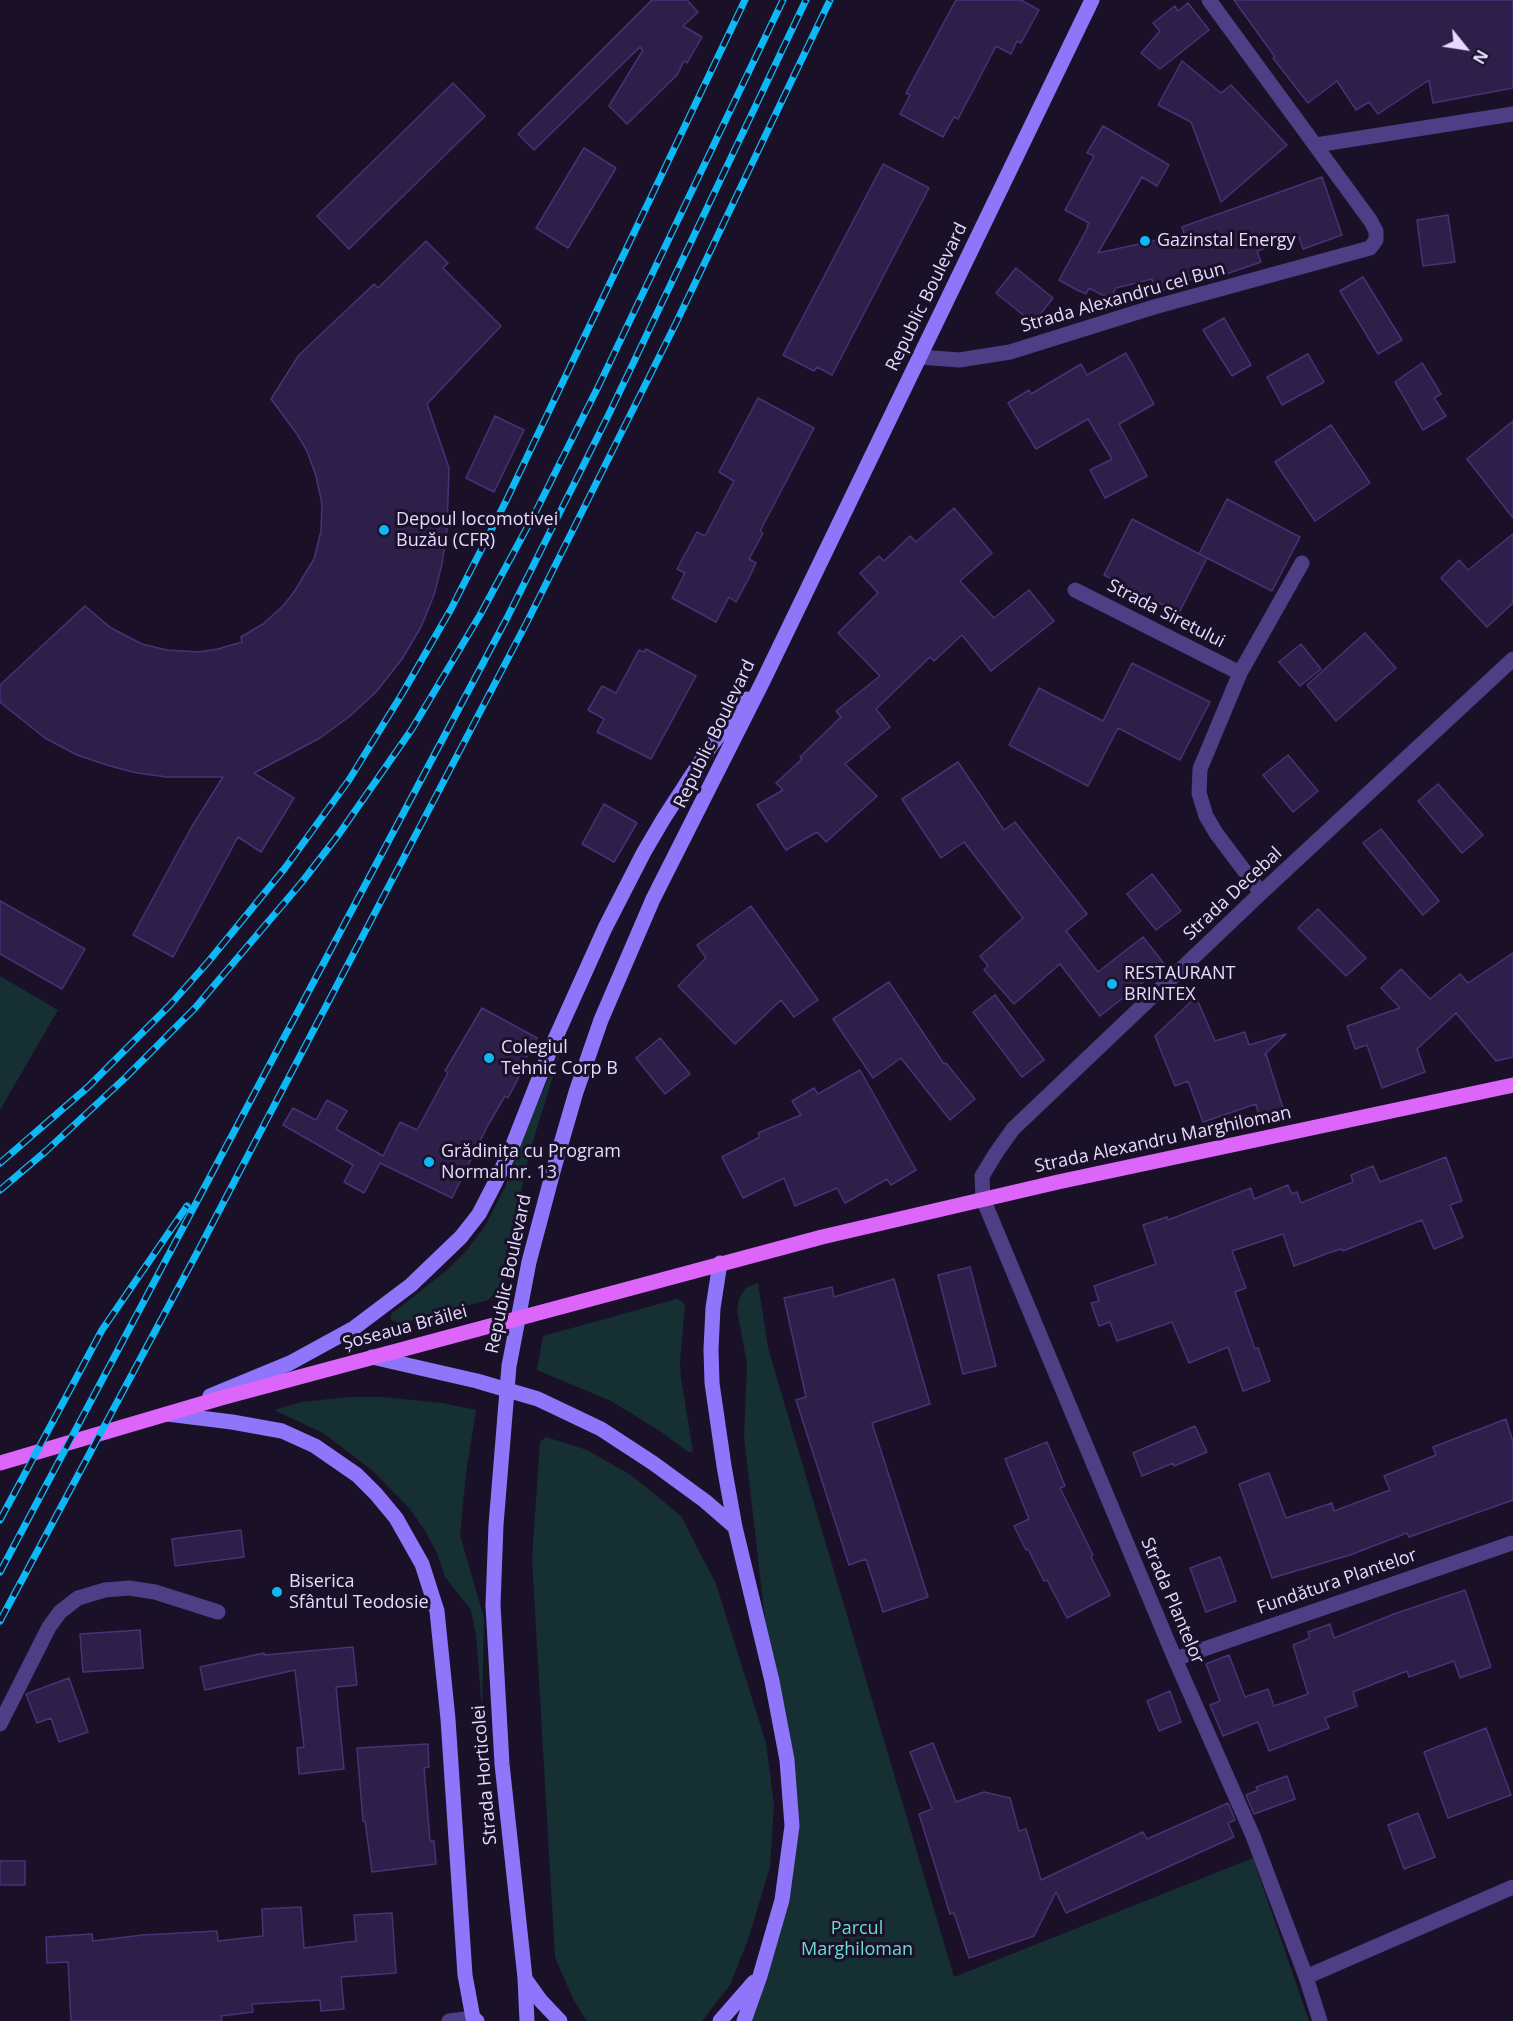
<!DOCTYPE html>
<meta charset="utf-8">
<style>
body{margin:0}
#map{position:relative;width:1513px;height:2021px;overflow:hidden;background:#1a1129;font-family:"Open Sans",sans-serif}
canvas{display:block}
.north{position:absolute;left:1435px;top:18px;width:60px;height:60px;-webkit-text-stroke:4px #1a1129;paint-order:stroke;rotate:120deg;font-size:16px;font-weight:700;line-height:24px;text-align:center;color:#e5dbfe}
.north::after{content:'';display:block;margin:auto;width:21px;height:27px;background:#e5dbfe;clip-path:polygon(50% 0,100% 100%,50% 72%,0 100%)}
</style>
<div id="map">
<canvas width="1513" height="2021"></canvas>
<div class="north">N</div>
</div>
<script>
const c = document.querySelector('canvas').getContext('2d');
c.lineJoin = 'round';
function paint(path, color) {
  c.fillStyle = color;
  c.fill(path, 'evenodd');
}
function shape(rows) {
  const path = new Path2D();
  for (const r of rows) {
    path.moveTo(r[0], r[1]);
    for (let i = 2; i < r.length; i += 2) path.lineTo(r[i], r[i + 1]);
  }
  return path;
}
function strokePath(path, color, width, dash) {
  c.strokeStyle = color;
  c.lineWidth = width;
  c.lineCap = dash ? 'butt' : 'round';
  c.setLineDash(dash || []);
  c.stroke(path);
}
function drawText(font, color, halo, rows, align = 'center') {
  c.font = font + ' "Open Sans",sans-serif';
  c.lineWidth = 6;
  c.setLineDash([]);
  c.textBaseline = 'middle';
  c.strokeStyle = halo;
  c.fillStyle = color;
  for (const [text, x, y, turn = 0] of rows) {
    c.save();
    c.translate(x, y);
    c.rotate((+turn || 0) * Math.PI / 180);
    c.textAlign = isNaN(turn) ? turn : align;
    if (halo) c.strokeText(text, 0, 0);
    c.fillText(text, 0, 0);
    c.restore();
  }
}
paint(shape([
 [0,976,58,1010,0,1110],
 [561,1050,529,1154,505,1266,500,1284,495,1294,488,1300,402,1323,391,1320,391,1314,446,1271,466,1251,485,1226,505,1187,532,1116],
 [758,1283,768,1348,954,1977,1253,1858,1309,2021,741,2021,760,1976,792,1826,772,1681,744,1436,747,1364,737,1310,739,1299,746,1288],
 [677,1299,682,1301,685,1306,680,1362,681,1378,693,1452,688,1452,660,1431,611,1401,537,1370,543,1336],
 [350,1397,383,1397,442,1403,476,1410,466,1474,460,1535,484,1618,482,1710,476,1635,471,1610,445,1577,437,1553,424,1529,409,1508,373,1471,323,1433,274,1410,301,1402],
 [546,1437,587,1450,631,1475,681,1516,716,1584,766,1743,774,1805,770,1867,749,1937,730,1985,702,2021,587,2021,574,2001,555,1957,532,1559,540,1442]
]), '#152f33');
const building = shape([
 [652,0,687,0,698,12,683,26,702,37,687,63,684,61,677,75,627,124,609,106,643,50,640,47,534,150,518,134,652,0],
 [956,0,1021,0,1039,10,1021,43,1017,41,1011,54,996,46,958,119,954,117,943,137,900,114,910,95,906,93,956,0],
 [1234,0,1513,0,1513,88,1433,103,1429,80,1378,114,1369,102,1356,110,1337,81,1308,103,1273,58,1275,57,1234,0],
 [1188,3,1209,30,1160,69,1141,53,1160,31,1153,23,1175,6,1178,11,1188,3],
 [1182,61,1221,93,1231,85,1287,145,1221,202,1191,122,1158,105,1182,61],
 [453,83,485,116,349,249,317,216,453,83],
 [1103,126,1169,165,1157,186,1142,177,1098,253,1184,234,1182,227,1322,177,1342,235,1303,249,1299,237,1257,251,1261,262,1226,274,1224,270,1176,284,1177,287,1155,292,1152,279,1116,288,1110,299,1089,288,1086,294,1077,290,1059,280,1088,227,1087,226,1089,223,1065,210,1094,156,1087,153,1103,126],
 [584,148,616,168,568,248,536,228,584,148],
 [883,164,929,188,832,375,817,367,814,371,783,355,883,164],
 [1448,215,1455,262,1423,266,1417,220,1448,215],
 [426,241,448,263,443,268,501,326,427,404,449,468,447,529,442,564,434,595,421,627,402,659,376,692,350,716,320,738,254,773,294,798,261,852,238,837,173,957,133,935,191,828,223,777,167,777,137,773,110,766,77,755,45,738,0,702,0,685,85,606,111,628,142,644,167,650,199,652,218,649,242,642,241,637,263,624,283,606,294,592,314,559,321,531,322,504,316,476,307,451,297,434,271,399,299,355,374,284,378,288,426,241],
 [1016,268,1053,298,1033,323,996,293,1016,268],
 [1363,277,1402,340,1378,354,1340,291,1363,277],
 [1224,318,1251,365,1232,376,1203,330,1224,318],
 [1126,353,1154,404,1119,424,1147,476,1105,498,1090,470,1112,459,1088,419,1036,449,1008,403,1029,390,1031,394,1081,364,1087,375,1126,353],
 [1308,354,1324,382,1282,405,1267,377,1308,354],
 [1422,363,1441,394,1434,398,1446,416,1423,430,1395,382,1422,363],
 [758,398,814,428,760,531,763,533,749,559,756,563,749,578,736,602,729,597,716,622,672,598,685,573,677,569,697,532,705,536,734,481,719,472,758,398],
 [495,416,524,430,494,492,466,478,495,416],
 [1513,421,1513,518,1467,459,1513,421],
 [1331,425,1370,483,1315,521,1275,462,1331,425],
 [1227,499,1300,537,1272,591,1199,554,1227,499],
 [954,508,992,553,960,581,994,618,1029,590,1054,621,991,671,962,635,934,661,930,657,876,709,890,727,845,764,877,796,826,842,817,832,786,850,757,805,783,790,776,783,802,759,800,757,841,717,836,711,880,676,838,633,878,593,860,573,879,556,884,561,910,536,916,542,954,508],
 [1132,519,1207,558,1179,613,1104,575,1132,519],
 [1513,534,1513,603,1487,627,1441,578,1459,560,1468,570,1513,534],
 [1365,633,1396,668,1336,721,1307,685,1365,633],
 [1301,644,1321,669,1300,686,1279,662,1301,644],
 [646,649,696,676,651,759,597,732,604,719,588,710,602,686,616,693,639,650,644,652,646,649],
 [1132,663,1210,702,1180,760,1118,728,1088,786,1009,745,1039,688,1103,721,1132,663],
 [1288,755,1318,791,1293,812,1263,775,1288,755],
 [958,762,1004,830,1015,822,1087,914,1066,931,1098,972,1143,937,1165,965,1100,1016,1060,964,1014,1004,984,970,988,966,980,956,1023,918,964,842,941,858,902,799,958,762],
 [1438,784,1483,835,1462,853,1418,801,1438,784],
 [604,804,637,823,614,862,582,844,604,804],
 [1381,829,1439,901,1423,915,1363,843,1381,829],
 [1152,874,1181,911,1156,930,1127,894,1152,874],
 [0,901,85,949,62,989,0,954,0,901],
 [751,906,818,1000,794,1017,781,1000,735,1044,678,986,706,958,697,945,751,906],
 [1318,909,1366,958,1346,976,1298,928,1318,909],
 [1513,953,1513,1057,1496,1061,1456,1013,1417,1049,1425,1072,1382,1088,1367,1045,1355,1049,1347,1026,1400,1008,1381,988,1401,969,1430,999,1460,974,1468,983,1513,953],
 [889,982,944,1064,946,1063,975,1099,950,1120,901,1058,873,1078,833,1019,889,982],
 [995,995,1044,1060,1022,1077,973,1012,995,995],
 [1196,997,1215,1041,1245,1032,1249,1045,1286,1034,1264,1055,1266,1054,1283,1108,1259,1116,1256,1104,1203,1122,1188,1081,1175,1086,1155,1036,1196,997],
 [482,1008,537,1038,519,1070,522,1071,508,1098,505,1096,488,1125,452,1198,380,1163,364,1193,344,1182,353,1165,283,1125,293,1108,316,1120,327,1100,347,1111,336,1129,383,1156,400,1122,417,1130,448,1073,445,1071,482,1008],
 [660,1038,690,1074,665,1094,636,1058,660,1038],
 [860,1070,916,1170,891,1185,887,1179,845,1203,837,1188,795,1206,784,1178,743,1198,722,1157,760,1137,758,1133,801,1115,792,1101,814,1088,818,1094,860,1070],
 [1446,1157,1462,1201,1450,1205,1463,1237,1434,1249,1422,1220,1343,1251,1342,1249,1331,1252,1294,1266,1283,1234,1232,1251,1246,1288,1235,1292,1255,1349,1258,1348,1270,1381,1243,1391,1228,1347,1189,1363,1172,1322,1117,1341,1110,1322,1099,1326,1091,1303,1099,1301,1094,1286,1156,1264,1143,1225,1167,1217,1168,1220,1251,1188,1254,1199,1288,1185,1292,1194,1297,1192,1301,1203,1353,1182,1351,1175,1373,1166,1380,1182,1446,1157],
 [970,1267,996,1366,963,1374,938,1275,970,1267],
 [894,1279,930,1404,872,1423,928,1597,883,1612,866,1559,849,1565,796,1400,806,1397,784,1298,832,1287,834,1297,894,1279],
 [1506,1419,1513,1442,1513,1500,1409,1537,1407,1533,1350,1555,1272,1578,1239,1484,1269,1473,1286,1518,1332,1503,1334,1511,1390,1490,1384,1476,1436,1455,1433,1447,1506,1419],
 [1195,1426,1207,1452,1174,1466,1173,1463,1142,1476,1133,1453,1195,1426],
 [1047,1442,1065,1486,1060,1488,1093,1555,1091,1557,1110,1595,1067,1618,1047,1580,1044,1581,1028,1549,1026,1550,1014,1526,1029,1519,1005,1459,1047,1442],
 [241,1530,244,1557,175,1566,172,1539,241,1530],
 [1220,1557,1236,1601,1206,1612,1190,1568,1220,1557],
 [1465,1590,1491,1667,1460,1678,1454,1661,1409,1677,1407,1671,1353,1692,1357,1706,1325,1718,1329,1728,1269,1751,1258,1722,1223,1736,1210,1705,1220,1701,1206,1664,1229,1655,1245,1697,1268,1689,1274,1706,1308,1694,1293,1645,1310,1638,1308,1632,1330,1624,1334,1638,1394,1614,1465,1590],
 [140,1630,143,1668,83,1672,80,1634,140,1630],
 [353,1647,357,1685,336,1687,344,1769,299,1774,297,1748,304,1747,295,1670,205,1690,200,1667,264,1653,264,1655,353,1647],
 [69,1678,88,1732,59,1742,51,1718,37,1723,26,1694,69,1678],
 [1170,1691,1181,1722,1159,1731,1147,1701,1170,1691],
 [1486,1728,1511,1795,1448,1818,1424,1752,1486,1728],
 [933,1743,956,1802,984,1792,1010,1798,1019,1831,1026,1829,1041,1880,1143,1832,1147,1839,1228,1803,1235,1820,1228,1823,1234,1837,1066,1913,1056,1892,1034,1936,969,1958,954,1913,950,1914,919,1814,932,1809,910,1752,933,1743],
 [428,1744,429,1767,424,1768,430,1841,434,1841,436,1864,372,1872,365,1821,363,1821,357,1748,428,1744],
 [1287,1776,1295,1799,1254,1814,1246,1795,1258,1790,1256,1787,1287,1776],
 [1418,1813,1435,1857,1404,1869,1388,1825,1418,1813],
 [0,1861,25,1861,25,1885,0,1885,0,1861],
 [301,1907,304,1948,356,1941,354,1915,392,1913,396,1973,341,1977,344,2009,321,2011,320,2000,252,2004,253,2012,221,2016,222,2021,71,2021,68,1962,47,1963,46,1937,92,1934,93,1941,143,1935,217,1931,218,1941,263,1936,262,1909,301,1907]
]);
paint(building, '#2e1e4a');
strokePath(building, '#4a3175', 1.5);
strokePath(shape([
 [1316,145,1513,114],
 [920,357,959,360,1010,352,1154,307,1370,248,1376,240,1376,231,1370,220,1209,0],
 [1075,590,1240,673],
 [1261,893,1216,833,1206,816,1199,793,1200,769,1240,673,1302,563],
 [1175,1659,1512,1543],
 [0,1724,49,1627,60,1612,78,1598,105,1590,129,1588,155,1592,218,1612],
 [1306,1977,1513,1887],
 [449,2021,473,2018],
 [1320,2021,1306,1977,1253,1836,1175,1659,983,1199,982,1176,996,1153,1013,1129,1261,893,1513,659]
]), '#4d3e86', 15);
strokePath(shape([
 [720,1263,713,1308,711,1349,712,1383,724,1466,735,1527,772,1681,787,1760,792,1826,782,1900,760,1976,744,2021],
 [372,1357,477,1381,538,1399,601,1429,653,1463,705,1501,735,1527],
 [210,1396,290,1363,354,1328,411,1285,461,1237,479,1214,495,1183,512,1147,551,1048,605,928,644,852,664,818,710,747,747,699],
 [167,1414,232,1422,282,1431,315,1446,357,1475,376,1494,396,1518,422,1564,437,1611,448,1719,465,1975,473,2018,477,2021],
 [526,1980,541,2001,560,2021],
 [527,2021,525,1978,502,1764,493,1605,496,1525,509,1366,529,1262,554,1168,576,1092,601,1020,653,899,763,681,1092,0],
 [720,2021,754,1982]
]), '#8f75fa', 15);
strokePath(shape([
 [0,1463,221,1398,822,1237,1058,1182,1513,1085]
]), '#dc66fa', 15);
const rail = shape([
 [0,1163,88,1087,170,1005,208,962,285,868,349,780,402,694,451,609,507,499,745,0],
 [0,1190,46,1151,125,1078,195,1008,302,882,339,834,412,729,480,615,536,511,600,383,783,0],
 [0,1520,102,1330,187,1206],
 [0,1572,507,618,609,414,806,0],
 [0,1621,198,1251,527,622,676,323,830,0]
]);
strokePath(rail, '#0db8f7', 7);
strokePath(rail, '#1a1129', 4.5, [14]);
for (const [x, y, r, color] of [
 [1145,241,6,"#0db8f7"],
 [384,530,6,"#0db8f7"],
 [1112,984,6,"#0db8f7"],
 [489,1058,6,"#0db8f7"],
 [429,1162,6,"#0db8f7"],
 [277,1592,6,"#0db8f7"]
]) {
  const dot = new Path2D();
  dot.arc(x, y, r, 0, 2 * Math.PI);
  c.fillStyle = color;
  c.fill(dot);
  strokePath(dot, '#1a1129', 2);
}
drawText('18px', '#e5dbfe', '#1a1129', [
 ["Gazinstal Energy",1157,241],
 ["Depoul locomotivei",396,520],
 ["Buzău (CFR)",396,541],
 ["RESTAURANT",1124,974],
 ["BRINTEX",1124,995],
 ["Colegiul",501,1048],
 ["Tehnic Corp B",501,1069],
 ["Grădinița cu Program",441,1152],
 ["Normal nr. 13",441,1173],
 ["Biserica",289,1582],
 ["Sfântul Teodosie",289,1603]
], 'left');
drawText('18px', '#e5dbfe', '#1a1129', [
 ["Republic Boulevard",927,297,-64],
 ["Strada Alexandru cel Bun",1123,298,-16],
 ["Strada Siretului",1166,614,27],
 ["Republic Boulevard",715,734,-64],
 ["Strada Decebal",1233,894,-43],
 ["Strada Alexandru Marghiloman",1163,1140,-12],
 ["Republic Boulevard",509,1274,-78],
 ["Șoseaua Brăilei",405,1328,-15],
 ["Fundătura Plantelor",1337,1582,-19],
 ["Strada Plantelor",1172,1601,67],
 ["Strada Horticolei",485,1775,-95]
]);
drawText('18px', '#68ddd4', '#1a1129', [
 ["Parcul",857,1929],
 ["Marghiloman",857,1950]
]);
</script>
